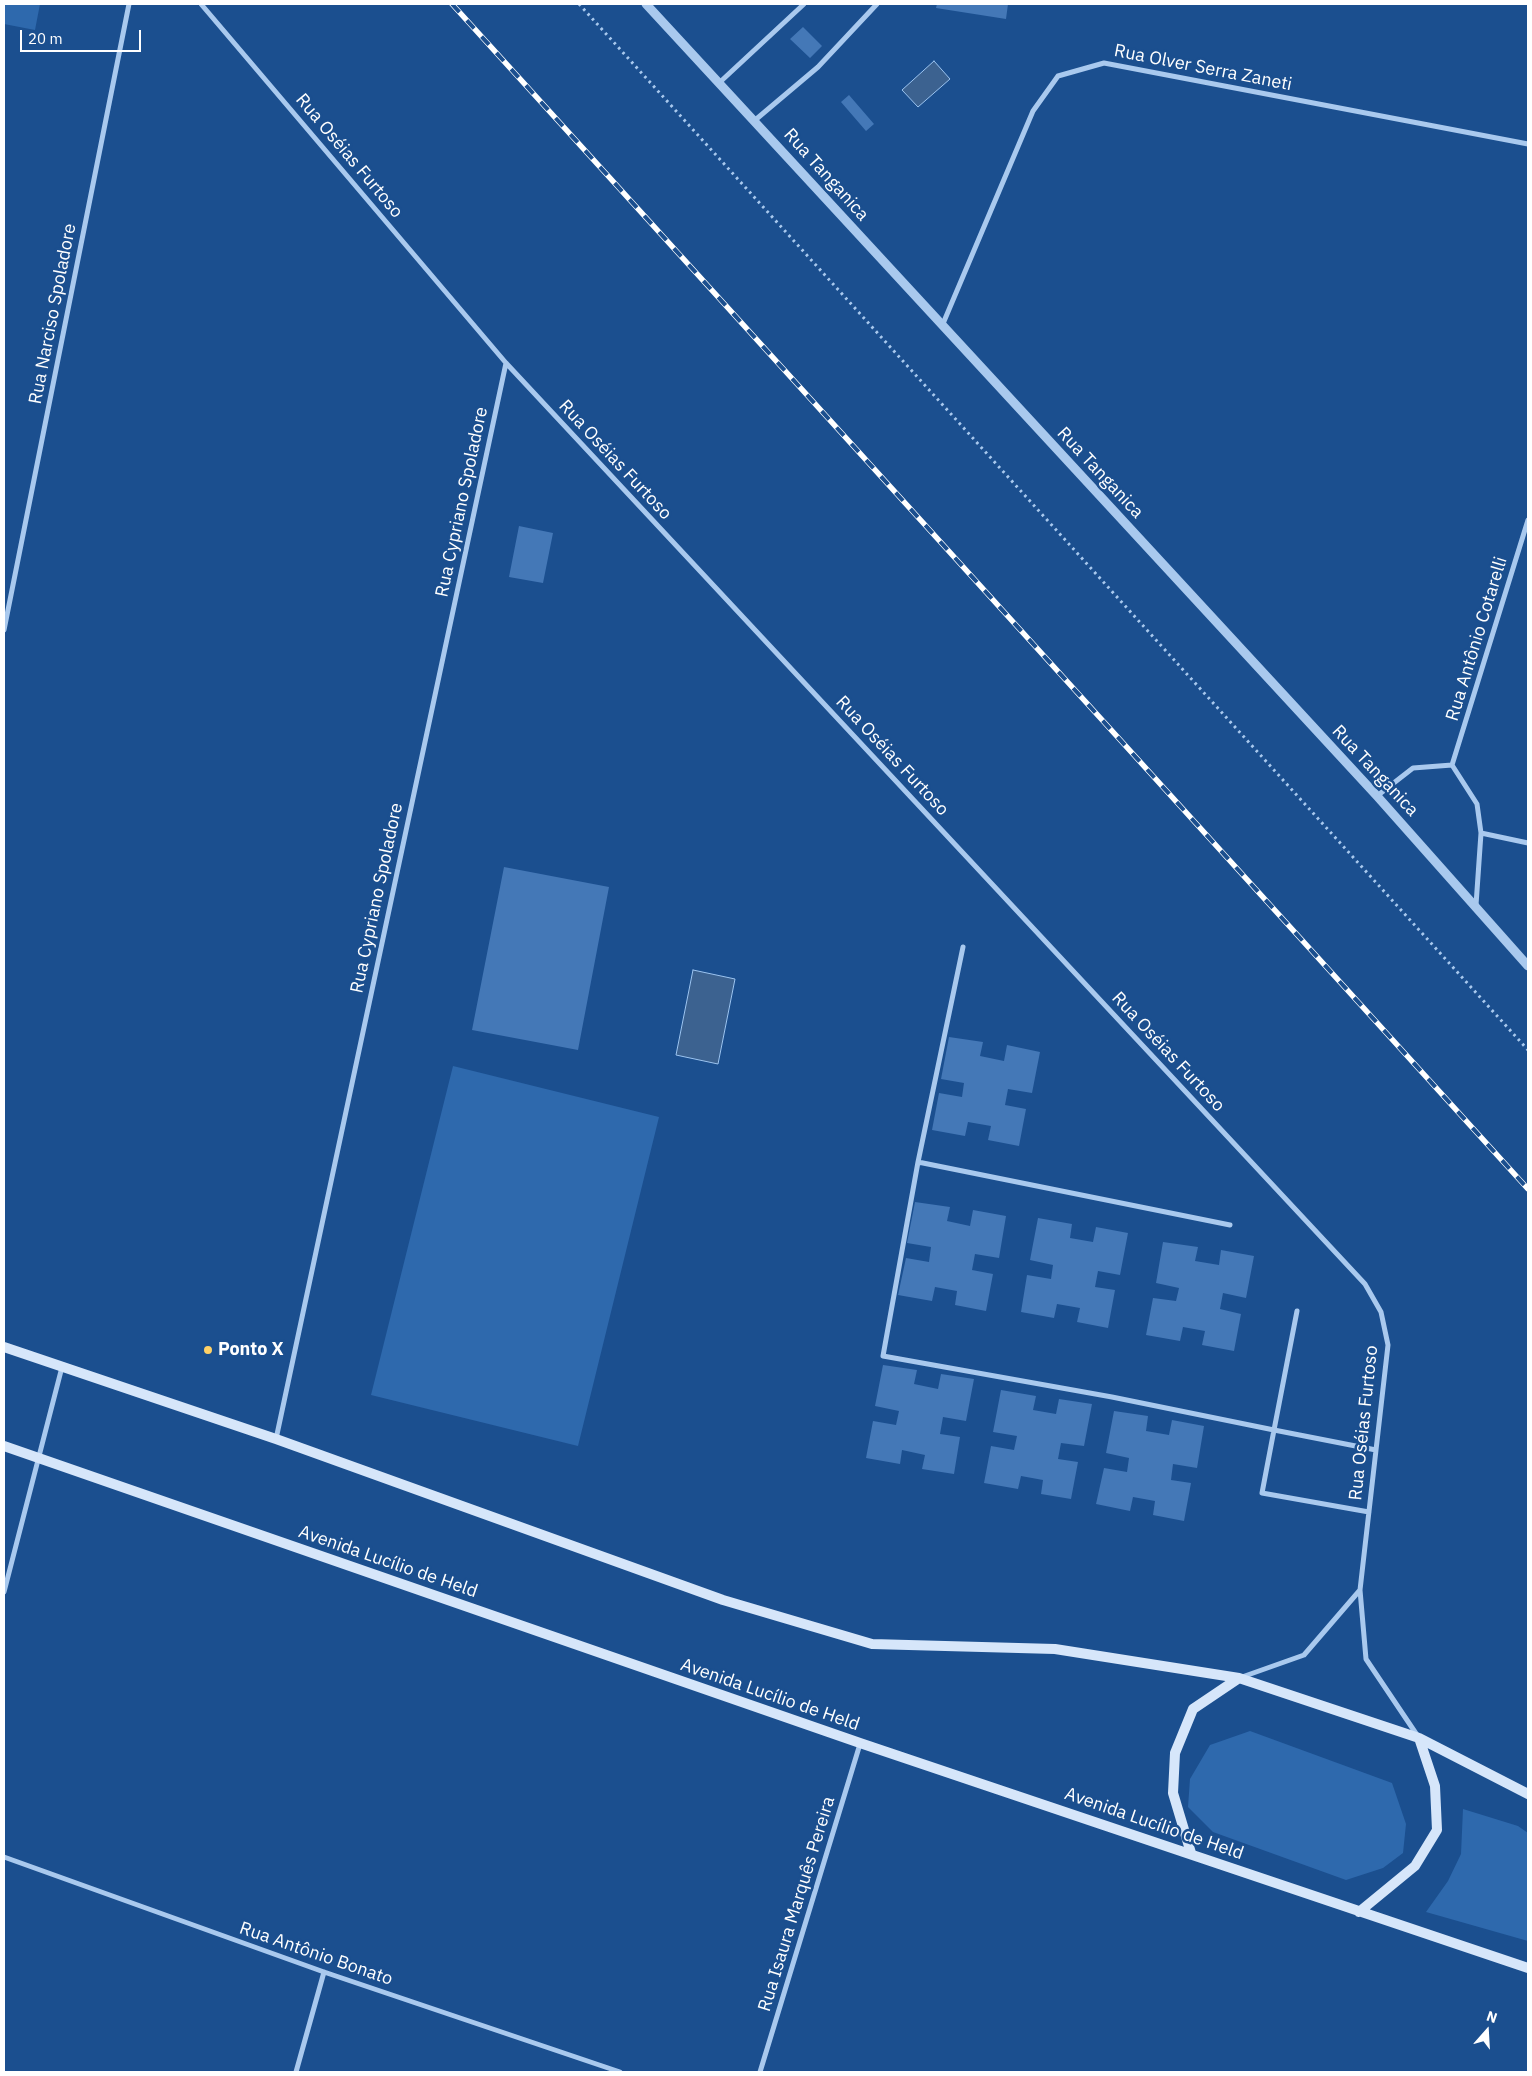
<!DOCTYPE html>
<meta charset="utf-8">
<style>
body{margin:0}
#map{position:relative;width:1532px;height:2076px;overflow:hidden;background:#1b4f8f;font-family:"IBM Plex Sans",sans-serif}
canvas{display:block}
.frame{position:absolute;inset:0;border:5px solid #fff;pointer-events:none}
.north{position:absolute;left:1462px;top:2006px;width:50px;height:50px;-webkit-text-stroke:4px #1b4f8f;paint-order:stroke;rotate:19deg;font-size:14px;font-weight:700;line-height:20px;text-align:center;color:#fff}
.north::after{content:'';display:block;margin:auto;width:18px;height:22px;background:#fff;clip-path:polygon(50% 0,100% 100%,50% 72%,0 100%)}
.scale{position:absolute;left:20px;top:30px;width:121px;height:22px;box-sizing:border-box;border:2px solid #fff;border-top:0;padding-left:6px;font-size:15px;line-height:18px;white-space:nowrap;color:#fff;-webkit-text-stroke:4px #1b4f8f;paint-order:stroke}
</style>
<div id="map">
<canvas width="1532" height="2076"></canvas>
<div class="frame"></div>
<div class="north">N</div>
<div class="scale">20 m</div>
</div>
<script>
const c = document.querySelector('canvas').getContext('2d');
c.lineJoin = 'round';
function paint(path, color) {
  c.fillStyle = color;
  c.fill(path, 'evenodd');
}
function shape(rows) {
  const path = new Path2D();
  for (const r of rows) {
    path.moveTo(r[0], r[1]);
    for (let i = 2; i < r.length; i += 2) path.lineTo(r[i], r[i + 1]);
  }
  return path;
}
function strokePath(path, color, width, dash) {
  c.strokeStyle = color;
  c.lineWidth = width;
  c.lineCap = dash ? 'butt' : 'round';
  c.setLineDash(dash || []);
  c.stroke(path);
}
function drawText(font, color, halo, rows, align = 'center') {
  c.font = font + ' "IBM Plex Sans",sans-serif';
  c.lineWidth = 5;
  c.setLineDash([]);
  c.textBaseline = 'middle';
  c.strokeStyle = halo;
  c.fillStyle = color;
  for (const [text, x, y, turn = 0] of rows) {
    c.save();
    c.translate(x, y);
    c.rotate((+turn || 0) * Math.PI / 180);
    c.textAlign = isNaN(turn) ? turn : align;
    if (halo) c.strokeText(text, 0, 0);
    c.fillText(text, 0, 0);
    c.restore();
  }
}
paint(shape([
 [4,4,40,4,35,30,4,24],
 [453,1066,659,1117,578,1446,371,1395],
 [1250,1731,1392,1783,1406,1824,1403,1853,1383,1868,1346,1880,1213,1832,1188,1807,1190,1779,1210,1745],
 [1463,1809,1518,1826,1528,1833,1528,1941,1426,1912,1448,1881,1461,1854]
]), '#2e69ad');
const water = shape([
 [934,61,950,79,918,107,902,90,934,61],
 [693,970,735,979,718,1064,676,1055,693,970]
]);
paint(water, '#3c6290');
strokePath(water, '#9cc4f0', 1);
paint(shape([
 [937,4,1008,4,1006,19,936,8],
 [803,27,822,46,810,58,790,39],
 [849,95,874,124,866,131,841,102],
 [519,526,553,533,543,583,509,577],
 [504,867,609,887,578,1050,472,1030],
 [949,1037,983,1042,980,1056,1004,1061,1007,1045,1040,1052,1032,1093,1008,1089,1005,1105,1026,1109,1019,1146,988,1140,991,1126,968,1122,965,1136,932,1130,939,1093,962,1097,964,1083,941,1079],
 [915,1202,950,1207,947,1221,970,1226,973,1210,1006,1216,999,1258,975,1254,972,1270,993,1274,986,1311,955,1305,957,1291,935,1287,932,1301,898,1295,906,1258,929,1262,931,1247,907,1243],
 [1038,1218,1072,1224,1070,1238,1093,1242,1096,1227,1128,1233,1120,1275,1098,1271,1095,1287,1115,1290,1108,1328,1077,1322,1080,1308,1057,1304,1054,1318,1021,1312,1027,1275,1051,1279,1053,1265,1030,1260],
 [1163,1242,1198,1247,1195,1261,1219,1265,1221,1250,1254,1256,1246,1298,1223,1293,1220,1309,1241,1314,1234,1351,1202,1345,1205,1331,1183,1327,1180,1341,1146,1335,1153,1298,1176,1301,1179,1288,1156,1283],
 [883,1365,917,1370,914,1384,938,1389,941,1374,974,1379,966,1421,943,1417,940,1434,960,1437,954,1474,922,1469,925,1455,902,1450,900,1464,866,1458,873,1421,896,1425,899,1411,875,1406],
 [1001,1390,1036,1396,1033,1410,1056,1414,1059,1399,1092,1404,1084,1446,1061,1443,1058,1459,1078,1462,1071,1499,1041,1494,1043,1480,1021,1476,1018,1489,984,1483,991,1446,1014,1450,1017,1436,993,1432],
 [1114,1411,1148,1416,1146,1431,1169,1435,1172,1420,1204,1426,1197,1468,1173,1464,1171,1480,1191,1483,1184,1521,1153,1515,1155,1501,1133,1497,1130,1511,1096,1504,1104,1468,1127,1472,1129,1458,1106,1453]
]), '#4478b7');
strokePath(shape([
 [579,4,1528,1050]
]), '#a9c9ee', 3, [2.5, 4]);
strokePath(shape([
 [201,4,506,363,1365,1284,1381,1312,1388,1345,1360,1590,1366,1659,1417,1735],
 [719,83,804,4],
 [754,121,818,67,877,4],
 [942,326,1033,111,1058,76,1104,63,1528,144],
 [4,630,129,4],
 [1452,765,1528,520],
 [1377,796,1413,768,1452,765,1477,804,1481,833,1476,905],
 [1481,833,1528,843],
 [963,947,918,1162,883,1356,1112,1397,1274,1430,1262,1493,1369,1512],
 [918,1162,1230,1225],
 [1297,1311,1274,1430,1376,1450],
 [276,1439,506,363],
 [4,1592,62,1367],
 [1242,1677,1304,1655,1360,1590],
 [4,1857,324,1972,620,2072],
 [296,2072,324,1972],
 [760,2072,860,1744]
]), '#a9c9ee', 5);
strokePath(shape([
 [646,4,1377,796,1528,966]
]), '#a9c9ee', 9);
strokePath(shape([
 [4,1347,276,1439,723,1600,872,1644,1055,1649,1239,1678,1419,1738,1528,1794],
 [4,1446,860,1743,1528,1968],
 [1191,1853,1173,1793,1175,1753,1193,1709,1239,1678],
 [1359,1912,1415,1866,1437,1830,1435,1786,1419,1738]
]), '#d6e6fa', 10);
const rail = shape([
 [452,4,1528,1189]
]);
strokePath(rail, '#fff', 5.5);
strokePath(rail, '#1b4f8f', 4, [11]);
for (const [x, y, r, color] of [
 [208,1350,5,"#ffd166"]
]) {
  const dot = new Path2D();
  dot.arc(x, y, r, 0, 2 * Math.PI);
  c.fillStyle = color;
  c.fill(dot);
  strokePath(dot, '#1b4f8f', 2);
}
drawText('18px', '#fff', '#1b4f8f', [
 ["Rua Olver Serra Zaneti",1203,68,11],
 ["Rua Oséias Furtoso",349,156,50],
 ["Rua Tanganica",826,175,48],
 ["Rua Narciso Spoladore",53,314,-79],
 ["Rua Oséias Furtoso",615,460,47],
 ["Rua Tanganica",1100,473,47],
 ["Rua Cypriano Spoladore",462,502,-78],
 ["Rua Antônio Cotarelli",1477,639,-73],
 ["Rua Oséias Furtoso",892,756,47],
 ["Rua Tanganica",1375,771,47],
 ["Rua Cypriano Spoladore",377,898,-78],
 ["Rua Oséias Furtoso",1168,1052,47],
 ["Rua Oséias Furtoso",1364,1423,-84],
 ["Avenida Lucílio de Held",388,1562,19],
 ["Avenida Lucílio de Held",770,1695,19],
 ["Avenida Lucílio de Held",1154,1824,19],
 ["Rua Isaura Marquês Pereira",797,1904,-73],
 ["Rua Antônio Bonato",316,1954,19]
]);
drawText('bold 18px', '#fff', '#1b4f8f', [
 ["Ponto X",218,1350]
], 'left');
</script>
